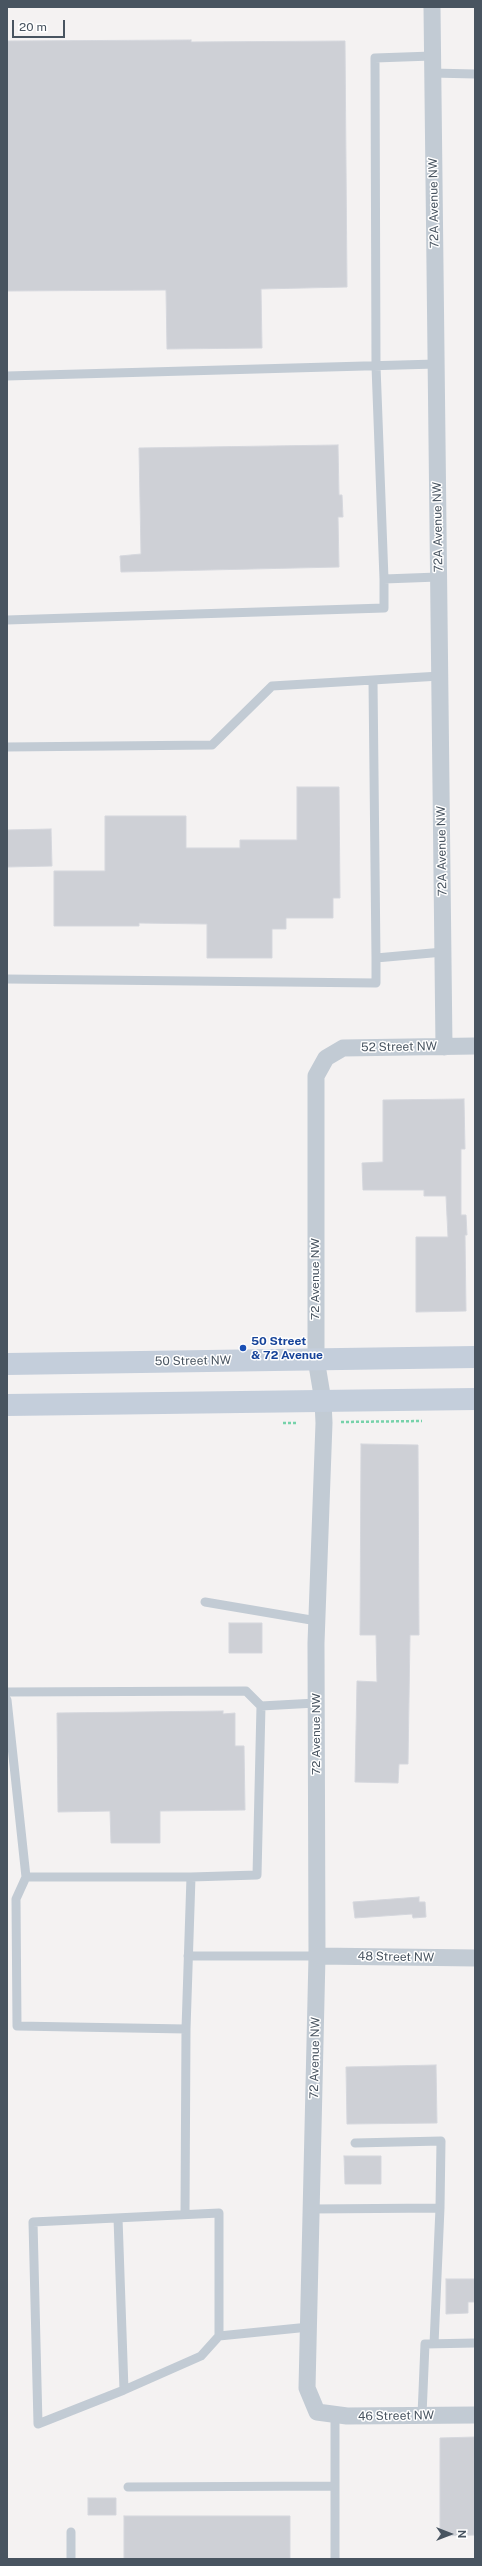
<!DOCTYPE html>
<style>
body{margin:0}
#map{position:relative;width:482px;height:2566px;overflow:hidden;background:#f4f2f2;font-family:"Public Sans",sans-serif}
canvas{display:block}
.frame{position:absolute;inset:0;border:8px solid #485460;pointer-events:none}
.north{position:absolute;left:430px;top:2514px;width:40px;height:40px;-webkit-text-stroke:3px #fff;paint-order:stroke;rotate:90deg;font-size:11px;font-weight:700;line-height:16px;text-align:center;color:#485460}
.north::after{content:'';display:block;margin:auto;width:14px;height:18px;background:#485460;clip-path:polygon(50% 0,100% 100%,50% 72%,0 100%)}
.scale{position:absolute;left:12px;top:20px;width:53px;height:18px;box-sizing:border-box;border:2px solid #485460;border-top:0;padding-left:5px;font-size:12px;line-height:14px;white-space:nowrap;color:#485460;-webkit-text-stroke:3px #fff;paint-order:stroke}
</style>
<div id="map">
<canvas width="482" height="2566"></canvas>
<div class="frame"></div>
<div class="north">N</div>
<div class="scale">20 m</div>
</div>
<script>
const c = document.querySelector('canvas').getContext('2d');
c.lineJoin = 'round';
function paint(path, color) {
  c.fillStyle = color;
  c.fill(path, 'evenodd');
}
function shape(rows) {
  const path = new Path2D();
  for (const r of rows) {
    path.moveTo(r[0], r[1]);
    for (let i = 2; i < r.length; i += 2) path.lineTo(r[i], r[i + 1]);
  }
  return path;
}
function strokePath(path, color, width, dash) {
  c.strokeStyle = color;
  c.lineWidth = width;
  c.lineCap = dash ? 'butt' : 'round';
  c.setLineDash(dash || []);
  c.stroke(path);
}
function drawText(font, color, halo, rows, align = 'center') {
  c.font = font + ' "Public Sans",sans-serif';
  c.lineWidth = 3;
  c.setLineDash([]);
  c.textBaseline = 'middle';
  c.strokeStyle = halo;
  c.fillStyle = color;
  for (const [text, x, y, turn = 0] of rows) {
    c.save();
    c.translate(x, y);
    c.rotate((+turn || 0) * Math.PI / 180);
    c.textAlign = isNaN(turn) ? turn : align;
    if (halo) c.strokeText(text, 0, 0);
    c.fillText(text, 0, 0);
    c.restore();
  }
}
const building = shape([
 [191,40,191,42,345,41,347,287,261,289,262,348,167,349,166,290,7,291,7,41,191,40],
 [338,445,339,495,342,495,343,517,338,517,339,567,121,572,120,556,141,554,139,448,338,445],
 [297,787,339,787,340,898,333,898,333,918,286,918,286,929,272,929,272,958,207,958,207,924,139,923,139,926,54,926,54,871,105,871,105,816,186,816,186,848,240,848,240,840,297,840,297,787],
 [51,829,52,866,7,867,7,830,51,829],
 [464,1099,465,1149,461,1149,461,1215,466,1215,467,1235,465,1235,466,1311,416,1312,416,1237,448,1237,446,1196,424,1196,424,1190,363,1190,362,1163,383,1162,383,1100,464,1099],
 [361,1444,418,1445,419,1635,410,1635,408,1764,399,1764,398,1783,355,1782,357,1681,377,1682,376,1635,360,1635,361,1444],
 [229,1623,262,1623,262,1653,229,1653,229,1623],
 [223,1711,223,1714,235,1713,235,1746,244,1746,245,1810,160,1811,160,1843,111,1843,110,1811,58,1812,57,1713,223,1711],
 [419,1897,419,1902,425,1902,426,1917,413,1918,412,1914,355,1918,353,1902,419,1897],
 [436,2065,437,2123,347,2124,346,2067,436,2065],
 [344,2156,381,2156,381,2184,345,2184,344,2156],
 [446,2279,475,2279,475,2302,468,2302,468,2313,446,2314,446,2279],
 [475,2437,475,2535,440,2536,440,2438,475,2437],
 [88,2498,116,2498,116,2515,88,2515,88,2498],
 [124,2516,290,2516,290,2559,124,2559,124,2516]
]);
paint(building, '#ced0d6');
strokePath(building, '#d5d7dd', 1);
strokePath(shape([
 [341,1422,422,1421],
 [283,1423,296,1423]
]), '#76d2aa', 2.5, [3, 2]);
strokePath(shape([
 [432,56,375,58,376,366,384,579,438,577],
 [432,73,475,74],
 [7,376,436,364],
 [7,620,384,608,384,579],
 [373,681,376,958,443,952],
 [7,747,212,745,272,686,440,676],
 [7,979,376,983,376,958],
 [205,1602,317,1621],
 [7,1692,246,1691,261,1706,316,1703],
 [7,1700,26,1877,191,1877,186,2029,185,2214],
 [26,1877,16,1899,17,2026,186,2029],
 [191,1877,257,1875,261,1706],
 [188,1956,317,1956],
 [355,2143,441,2141,440,2208],
 [312,2209,440,2208,434,2344],
 [118,2218,124,2390],
 [219,2336,219,2213,33,2222,38,2424,124,2390,201,2356,219,2336,309,2327],
 [335,2415,335,2559],
 [422,2415,425,2344,475,2343],
 [128,2487,335,2486],
 [71,2559,71,2532]
]), '#c2cbd4', 9);
strokePath(shape([
 [432,7,444,1047],
 [475,1046,343,1048,326,1058,316,1076,316,1359,323,1401,324,1423,316,1643,317,1956,307,2388,317,2412,347,2416,475,2415],
 [317,1956,475,1958]
]), '#c2cbd4', 17);
strokePath(shape([
 [7,1364,475,1357],
 [7,1405,475,1399]
]), '#c4cedb', 22);
for (const [x, y, r, color] of [
 [243,1348,4,"#1a4fb4"]
]) {
  const dot = new Path2D();
  dot.arc(x, y, r, 0, 2 * Math.PI);
  c.fillStyle = color;
  c.fill(dot);
  strokePath(dot, '#fff', 1.5);
}
drawText('12px', '#485460', '#fff', [
 ["72A Avenue NW",434,203,-91],
 ["72A Avenue NW",438,527,-91],
 ["72A Avenue NW",442,851,-91],
 ["52 Street NW",399,1047,-1],
 ["72 Avenue NW",315,1279,-90],
 ["50 Street NW",193,1361,-1],
 ["72 Avenue NW",316,1734,-90],
 ["48 Street NW",396,1957,1],
 ["72 Avenue NW",315,2058,-89],
 ["46 Street NW",396,2416,-1]
]);
drawText('bold 12px', '#164399', '#fff', [
 ["50 Street",251,1341],
 ["& 72 Avenue",251,1355]
], 'left');
</script>
